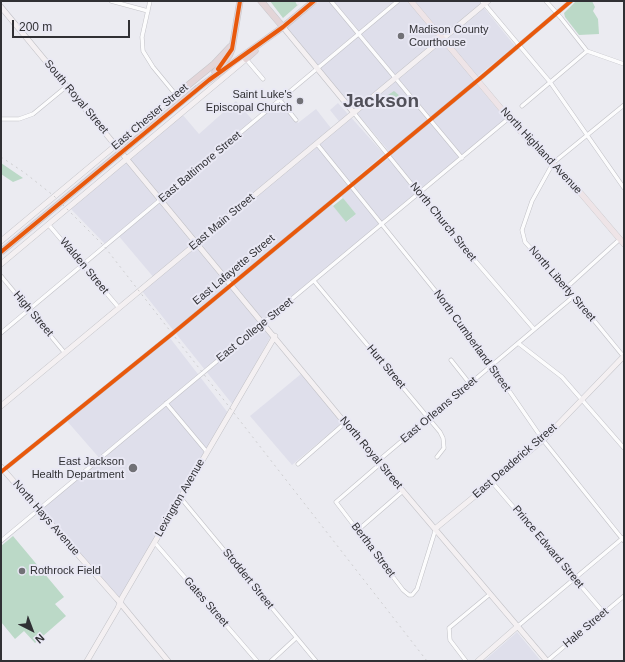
<!DOCTYPE html>
<style>
body{margin:0}
#map{position:relative;width:625px;height:662px;overflow:hidden;background:#ebebf1;font-family:Helvetica,sans-serif}
canvas{display:block}
.frame{position:absolute;inset:0;border:2px solid #303034;pointer-events:none}
.north{position:absolute;left:12px;top:610px;width:40px;height:40px;-webkit-text-stroke:3px #e9e8f4;paint-order:stroke;rotate:138deg;font-size:11px;font-weight:700;line-height:16px;text-align:center;color:#303034}
.north::after{content:'';display:block;margin:auto;width:14px;height:18px;background:#303034;clip-path:polygon(50% 0,100% 100%,50% 72%,0 100%)}
.scale{position:absolute;left:12px;top:20px;width:118px;height:18px;box-sizing:border-box;border:2px solid #303034;border-top:0;padding-left:5px;font-size:12px;line-height:14px;white-space:nowrap;color:#303034;-webkit-text-stroke:3px #e9e8f4;paint-order:stroke}
</style>
<div id="map">
<canvas width="625" height="662"></canvas>
<div class="frame"></div>
<div class="north">N</div>
<div class="scale">200 m</div>
</div>
<script>
const c = document.querySelector('canvas').getContext('2d');
c.lineJoin = 'round';
function paint(path, color) {
  c.fillStyle = color;
  c.fill(path, 'evenodd');
}
function shape(rows) {
  const path = new Path2D();
  for (const r of rows) {
    path.moveTo(r[0], r[1]);
    for (let i = 2; i < r.length; i += 2) path.lineTo(r[i], r[i + 1]);
  }
  return path;
}
function strokePath(path, color, width, dash) {
  c.strokeStyle = color;
  c.lineWidth = width;
  c.lineCap = dash ? 'butt' : 'round';
  c.setLineDash(dash || []);
  c.stroke(path);
}
function drawText(font, color, halo, rows, align = 'center') {
  c.font = font + ' Helvetica,sans-serif';
  c.lineWidth = 4;
  c.setLineDash([]);
  c.textBaseline = 'middle';
  c.strokeStyle = halo;
  c.fillStyle = color;
  for (const [text, x, y, turn = 0] of rows) {
    c.save();
    c.translate(x, y);
    c.rotate((+turn || 0) * Math.PI / 180);
    c.textAlign = isNaN(turn) ? turn : align;
    if (halo) c.strokeText(text, 0, 0);
    c.fillText(text, 0, 0);
    c.restore();
  }
}
paint(shape([
 [320,1,482,1,480,3,515,46,473,80,506,119,260,324,271,336,233,405,142,291,155,279,117,234,105,244,70,208,182,114,199,134,236,101,255,123,280,102,298,123,316,109,334,132,342,125,330,110,338,103,384,154,329,201,347,222,356,214,341,196,392,155,286,28],
 [170,338,228,413,119,599,41,509,101,460,67,421],
 [301,374,342,423,292,465,250,416],
 [517,632,541,661,484,661]
]), '#dfdfeb');
paint(shape([
 [270,1,295,1,297,5,299,4,283,18],
 [576,1,592,1,595,7,593,11,598,19,599,34,579,35,565,17,564,13],
 [394,91,401,97,395,101,388,95],
 [1,163,23,178,13,182,1,174],
 [343,198,356,214,346,222,333,206],
 [13,536,64,597,55,604,66,616,35,643,24,631,15,639,1,622,1,546]
]), '#bbd9c7');
const street = shape([
 [111,1,148,11],
 [150,1,142,37,143,51,153,67,176,95],
 [331,1,462,158],
 [482,1,550,82,624,188],
 [546,1,561,18,587,51],
 [587,51,624,64],
 [246,59,263,79],
 [280,100,296,120],
 [624,105,553,163,532,201,522,230,525,242,574,296,624,357],
 [522,106,587,51],
 [354,113,447,228,534,329],
 [1,119,19,119,33,114,67,86],
 [317,144,442,299,492,366,543,440,624,541],
 [48,224,119,308],
 [1,276,64,352],
 [314,281,440,432,443,438,444,448,437,457],
 [566,288,620,239],
 [1,333,398,1],
 [518,343,562,377,624,448],
 [451,360,470,384],
 [166,403,207,452],
 [378,461,574,296],
 [298,464,345,423],
 [380,464,336,502,403,590,409,595,412,595,417,589,436,528],
 [1,472,172,334,483,76,571,1],
 [492,482,604,613],
 [180,497,316,661],
 [358,530,403,491],
 [1,541,509,118],
 [155,543,257,661],
 [518,626,624,537],
 [271,661,296,638],
 [466,661,450,640,449,628,490,594],
 [547,661,624,596]
]);
const secondary = shape([
 [1,7,345,423,547,661],
 [283,27,354,113],
 [1,241,176,95],
 [1,264,246,59],
 [1,406,488,1],
 [1,467,117,599,168,661],
 [436,528,543,440,624,356],
 [87,661,118,608,122,598,275,336],
 [478,661,518,626]
]);
const primary = shape([
 [411,1,509,118,529,141,567,177,624,244]
]);
const highway = shape([
 [261,1,283,27],
 [246,59,255,51],
 [215,72,229,56,232,49,240,1],
 [198,88,283,27,314,1],
 [176,95,214,64,230,47]
]);
strokePath(street, '#c1c1c6', 4.5);
strokePath(secondary, '#c1c1c6', 6);
strokePath(primary, '#c6c6ca', 6);
strokePath(highway, '#c6c6ca', 7);
strokePath(street, '#fcfcfd', 3.5);
strokePath(secondary, '#f4f0f2', 5);
strokePath(primary, '#eee4e7', 5.5);
strokePath(highway, '#e3d5d8', 6);
strokePath(shape([
 [1,157,25,173,54,196,104,246,427,661]
]), '#cdcdcf', 1, [2, 4]);
const highwayBridge = shape([
 [1,252,198,88]
]);
strokePath(highwayBridge, '#c6c6ca', 7, []);
strokePath(highwayBridge, '#e3d5d8', 6);
strokePath(shape([
 [218,69,232,49,240,1],
 [1,252,209,80,283,27,314,1],
 [1,472,172,334,483,76,571,1]
]), '#e8590c', 4);
for (const [x, y, r, color] of [
 [401,36,4,"#717176"],
 [300,101,4,"#717176"],
 [133,468,5,"#717176"],
 [22,571,4,"#717176"]
]) {
  const dot = new Path2D();
  dot.arc(x, y, r, 0, 2 * Math.PI);
  c.fillStyle = color;
  c.fill(dot);
  strokePath(dot, '#e9e8f4', 1.5);
}
drawText('11px', '#303034', '#e9e8f4', [
 ["Madison County",409,30],
 ["Courthouse",409,43],
 ["Saint Luke's",292,95,"right"],
 ["Episcopal Church",292,108,"right"],
 ["East Jackson",124,462,"right"],
 ["Health Department",124,475,"right"],
 ["Rothrock Field",30,571]
], 'left');
drawText('11px', '#303034', '#e9e8f4', [
 ["South Royal Street",76,97,50],
 ["East Chester Street",150,117,-40],
 ["North Highland Avenue",541,151,47],
 ["East Baltimore Street",200,167,-40],
 ["East Main Street",222,222,-40],
 ["North Church Street",443,222,51],
 ["Walden Street",84,266,50],
 ["East Lafayette Street",234,270,-40],
 ["North Liberty Street",562,284,49],
 ["High Street",33,314,50],
 ["East College Street",255,330,-39],
 ["North Cumberland Street",472,341,54],
 ["Hurt Street",386,367,50],
 ["East Orleans Street",439,410,-40],
 ["North Royal Street",371,453,50],
 ["East Deaderick Street",515,461,-41],
 ["Lexington Avenue",180,498,-60],
 ["North Hays Avenue",46,518,49],
 ["Prince Edward Street",548,547,50],
 ["Bertha Street",373,550,53],
 ["Stoddert Street",248,579,51],
 ["Gates Street",206,602,49],
 ["Hale Street",586,628,-40]
]);
drawText('bold 19px', '#515059', '#e9e8f4', [
 ["Jackson",381,102]
]);
</script>
